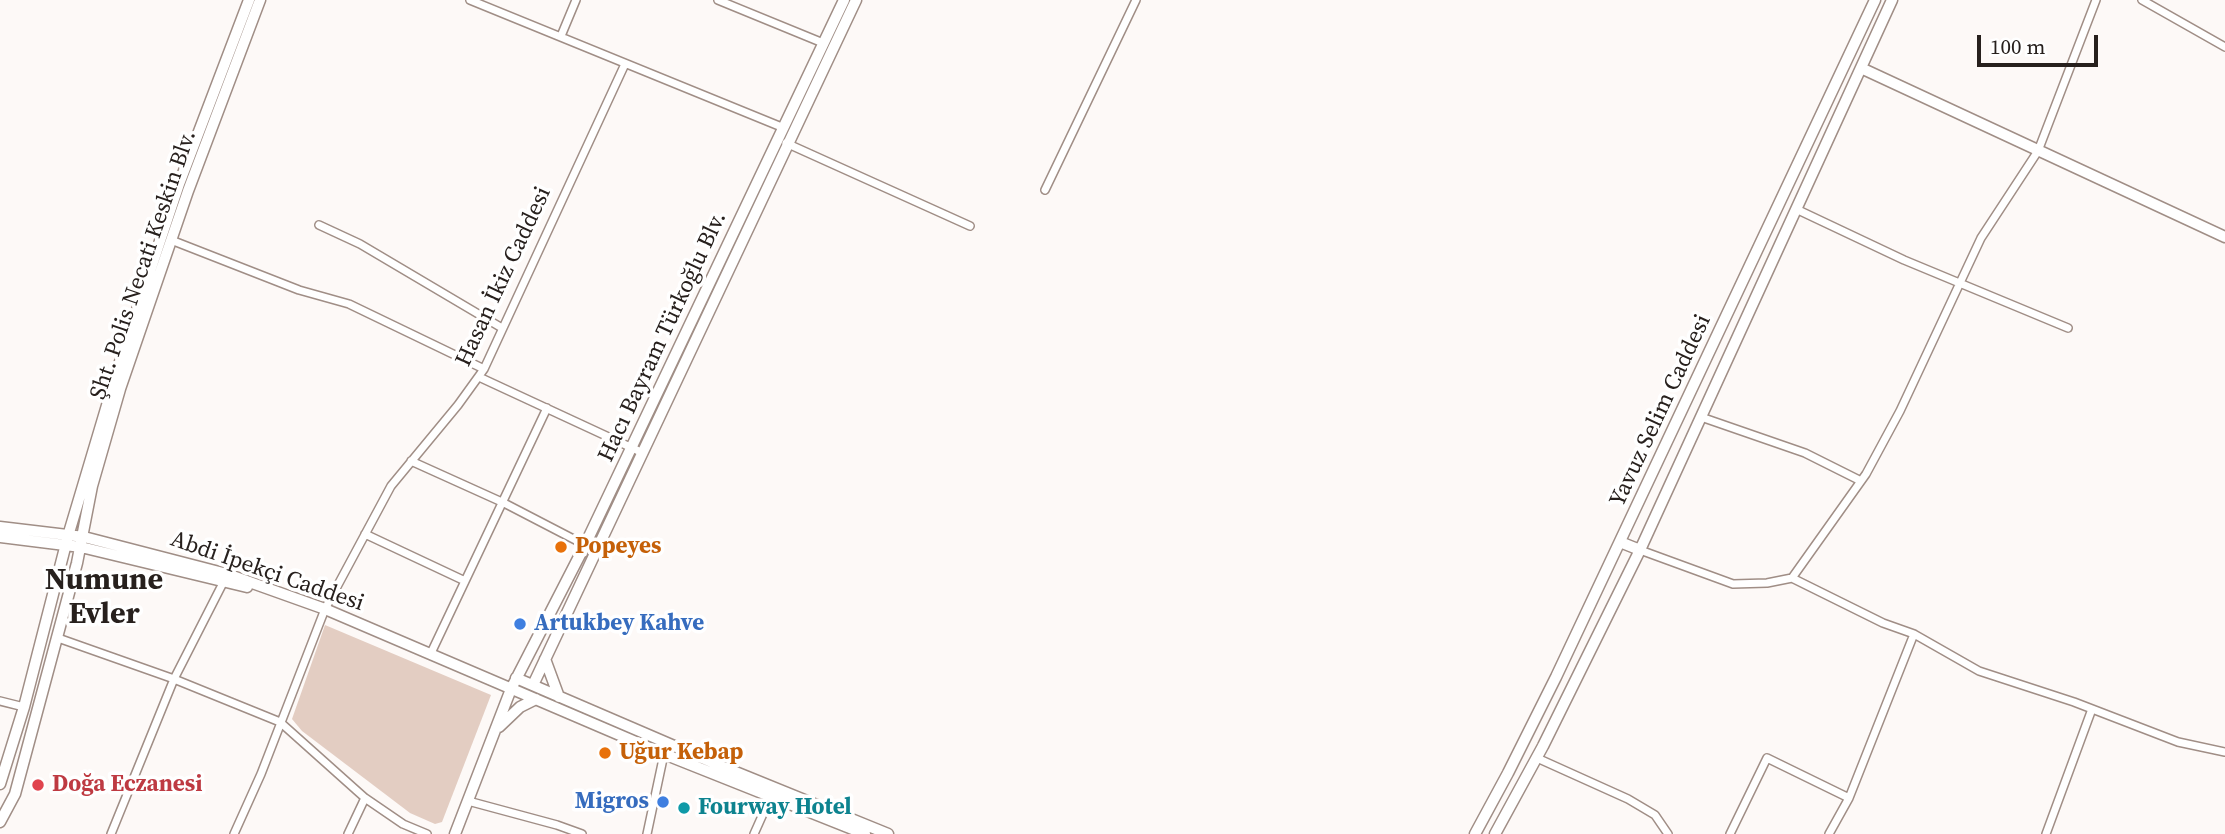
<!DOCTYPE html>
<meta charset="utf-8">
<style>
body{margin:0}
#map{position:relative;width:2225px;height:834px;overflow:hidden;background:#fdf9f7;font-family:"Source Serif 4",serif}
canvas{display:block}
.scale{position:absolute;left:1977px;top:35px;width:121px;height:32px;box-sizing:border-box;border:4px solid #27201d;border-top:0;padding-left:9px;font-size:21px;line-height:24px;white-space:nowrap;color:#27201d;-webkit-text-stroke:5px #fff;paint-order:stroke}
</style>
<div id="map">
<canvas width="2225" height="834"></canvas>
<div class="scale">100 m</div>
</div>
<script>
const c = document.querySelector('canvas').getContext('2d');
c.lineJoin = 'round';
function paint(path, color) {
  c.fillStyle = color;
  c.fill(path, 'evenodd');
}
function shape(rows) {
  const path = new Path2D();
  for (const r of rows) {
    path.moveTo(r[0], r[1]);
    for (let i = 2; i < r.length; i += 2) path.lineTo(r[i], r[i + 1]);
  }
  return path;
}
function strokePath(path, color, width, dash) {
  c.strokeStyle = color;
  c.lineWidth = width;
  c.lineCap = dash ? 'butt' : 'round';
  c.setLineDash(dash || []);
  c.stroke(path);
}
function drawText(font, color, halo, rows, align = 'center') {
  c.font = font + ' "Source Serif 4",serif';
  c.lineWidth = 7;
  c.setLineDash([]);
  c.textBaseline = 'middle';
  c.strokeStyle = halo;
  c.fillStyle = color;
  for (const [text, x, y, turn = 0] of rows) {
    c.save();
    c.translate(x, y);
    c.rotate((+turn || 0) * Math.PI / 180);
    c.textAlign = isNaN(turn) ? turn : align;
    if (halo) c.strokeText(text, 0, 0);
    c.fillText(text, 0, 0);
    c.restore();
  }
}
paint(shape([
 [325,625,491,695,442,822,435,824,410,813,302,731,292,719]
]), '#e3cdc2');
const street = shape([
 [470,0,784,128],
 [718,0,823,43],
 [2142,0,2225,47],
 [561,36,576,0],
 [786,143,970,226],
 [1045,190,1136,0],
 [1796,209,1904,260,2068,328],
 [319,225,360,244,502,328],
 [171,240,299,290,349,304,484,369],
 [479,377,643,453],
 [1701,417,1805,453,1861,481],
 [411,461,504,503,585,545],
 [365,534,465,581],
 [1640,550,1733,584,1767,583,1792,578,1866,474,1900,411,1981,238,2038,151,2096,0],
 [1792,578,1883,623,1914,634,1979,671,2074,702,2178,742,2225,752],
 [58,638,174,679,280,722,365,798,403,824,427,834],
 [431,653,547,408],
 [0,701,24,707],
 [1537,758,1628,799,1655,815,1668,834],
 [468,801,557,825,582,834],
 [111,834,174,679,225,579],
 [234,834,261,774,325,609,391,486,458,405,484,369,625,64],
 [348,834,365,798],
 [647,834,664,754],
 [754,834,771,796],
 [1730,834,1767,758,1849,798],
 [1829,834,1849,798,1914,634],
 [2046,834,2092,709]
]);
const secondary = shape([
 [1861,68,2225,237],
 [0,527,84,537,227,574,325,609,664,754,865,834],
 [0,537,81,547,247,587],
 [1620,542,1640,550],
 [545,659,559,697],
 [516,678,716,764,888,834],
 [533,685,856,0],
 [499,727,520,707,536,699],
 [0,784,24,707,68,536,122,355,179,184,249,0],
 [0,822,15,794,77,563,92,486,120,389,188,191,260,0],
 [455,834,511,689,585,545,844,0],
 [1475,834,1508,773,1556,677,1875,0],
 [1495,834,1543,746,1640,550,1892,0]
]);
strokePath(street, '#a08e86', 10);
strokePath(secondary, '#a08e86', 13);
strokePath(street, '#fff', 7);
strokePath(secondary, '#fff', 10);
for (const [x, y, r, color] of [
 [561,547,7,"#e8710a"],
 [520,624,7,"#3f7fe0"],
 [605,753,7,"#e8710a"],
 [38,785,7,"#e0444e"],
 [663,802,7,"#3f7fe0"],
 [684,808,7,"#0f9aa8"]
]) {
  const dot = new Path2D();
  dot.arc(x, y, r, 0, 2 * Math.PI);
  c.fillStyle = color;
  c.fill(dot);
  strokePath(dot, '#fff', 2.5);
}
drawText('23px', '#27201d', '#fff', [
 ["Şht. Polis Necati Keskin Blv.",144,265,-71],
 ["Hasan İkiz Caddesi",504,277,-65],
 ["Hacı Bayram Türkoğlu Blv.",663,337,-65],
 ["Yavuz Selim Caddesi",1661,411,-65],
 ["Abdi İpekçi Caddesi",267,572,19]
]);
drawText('bold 23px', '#c56008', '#fff', [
 ["Popeyes",575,547],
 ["Uğur Kebap",619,753]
], 'left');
drawText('bold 23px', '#366cbe', '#fff', [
 ["Artukbey Kahve",534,624],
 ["Migros",649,802,"right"]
], 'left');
drawText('bold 23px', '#be3a42', '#fff', [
 ["Doğa Eczanesi",52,785]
], 'left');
drawText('bold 23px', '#0d838f', '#fff', [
 ["Fourway Hotel",698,808]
], 'left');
drawText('bold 30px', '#27201d', '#fff', [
 ["Numune",104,581],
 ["Evler",104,615]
]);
</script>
